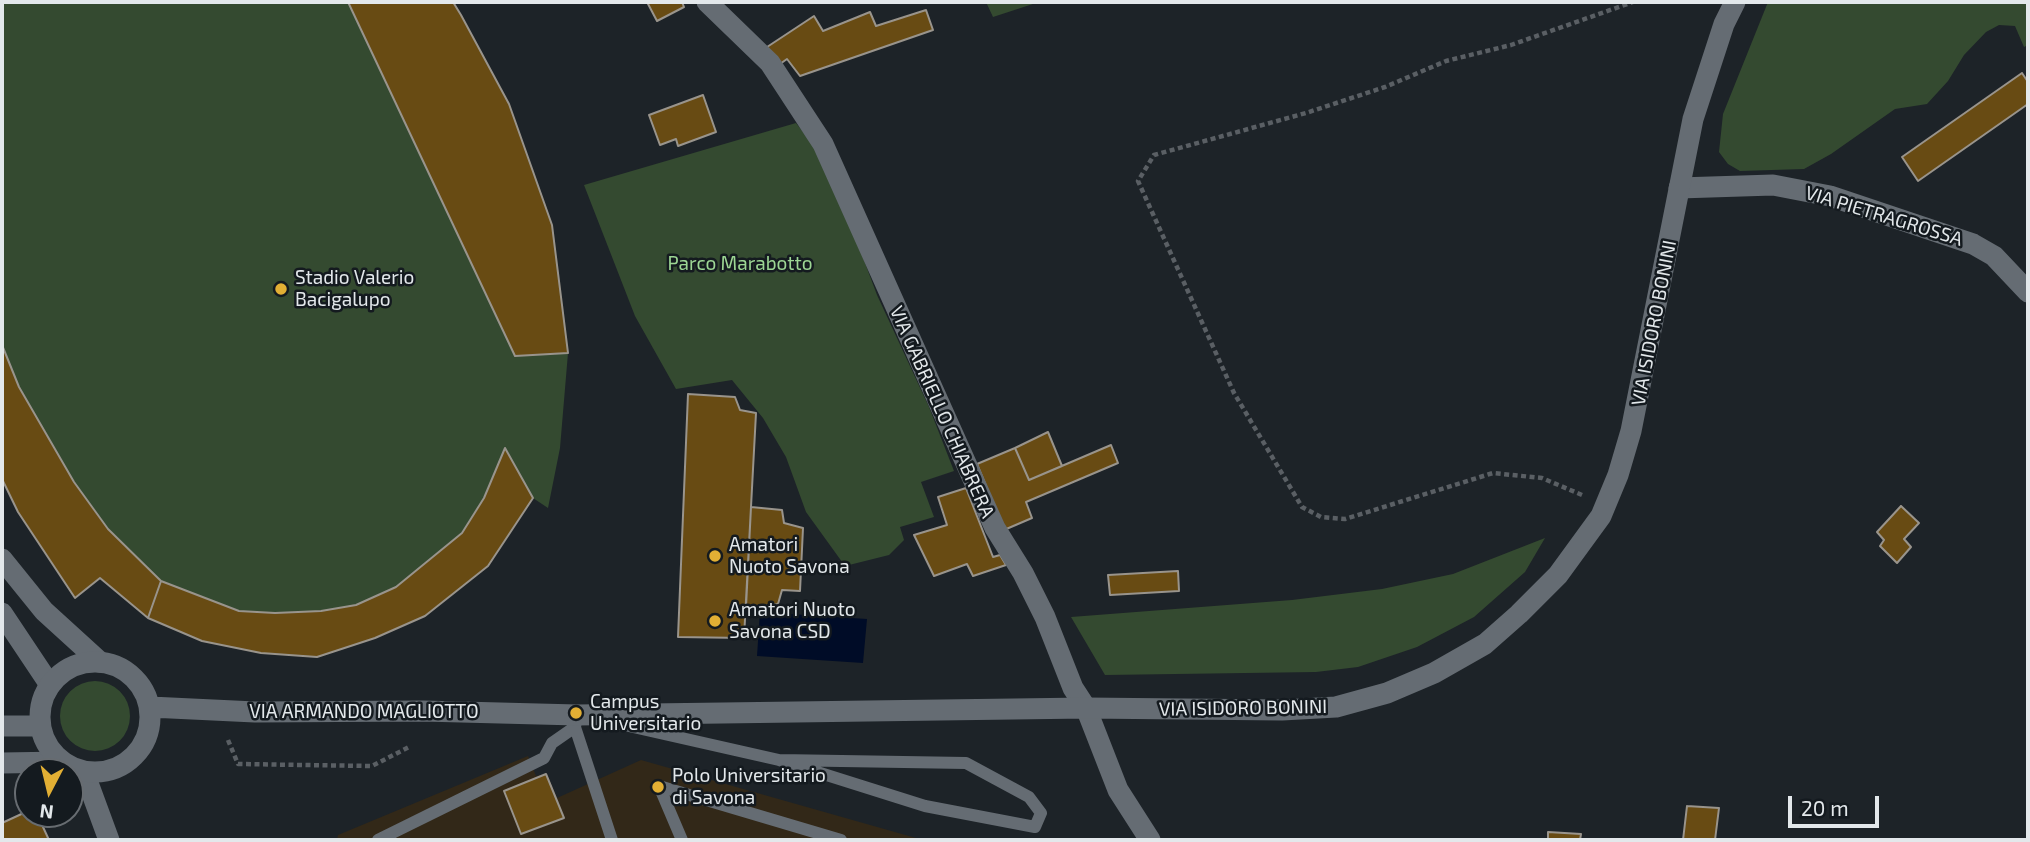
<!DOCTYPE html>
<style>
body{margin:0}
#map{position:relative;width:2030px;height:842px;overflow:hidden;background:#1d2328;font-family:"Exo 2",sans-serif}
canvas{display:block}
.frame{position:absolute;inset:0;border:4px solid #e3e8eb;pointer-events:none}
.north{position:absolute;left:14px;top:758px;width:70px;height:70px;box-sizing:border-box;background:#141a1f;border:2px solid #676c71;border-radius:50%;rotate:187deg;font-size:19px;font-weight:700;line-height:28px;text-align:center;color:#e3e8eb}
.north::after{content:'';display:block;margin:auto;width:24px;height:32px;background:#e2af34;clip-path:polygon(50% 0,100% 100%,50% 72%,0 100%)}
.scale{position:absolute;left:1788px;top:796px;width:91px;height:32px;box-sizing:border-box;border:4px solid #e3e8eb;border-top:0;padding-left:9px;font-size:21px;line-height:24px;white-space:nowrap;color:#e3e8eb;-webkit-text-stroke:5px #141a1f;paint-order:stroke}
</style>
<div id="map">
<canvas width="2030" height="842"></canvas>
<div class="frame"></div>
<div class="north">N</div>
<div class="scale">20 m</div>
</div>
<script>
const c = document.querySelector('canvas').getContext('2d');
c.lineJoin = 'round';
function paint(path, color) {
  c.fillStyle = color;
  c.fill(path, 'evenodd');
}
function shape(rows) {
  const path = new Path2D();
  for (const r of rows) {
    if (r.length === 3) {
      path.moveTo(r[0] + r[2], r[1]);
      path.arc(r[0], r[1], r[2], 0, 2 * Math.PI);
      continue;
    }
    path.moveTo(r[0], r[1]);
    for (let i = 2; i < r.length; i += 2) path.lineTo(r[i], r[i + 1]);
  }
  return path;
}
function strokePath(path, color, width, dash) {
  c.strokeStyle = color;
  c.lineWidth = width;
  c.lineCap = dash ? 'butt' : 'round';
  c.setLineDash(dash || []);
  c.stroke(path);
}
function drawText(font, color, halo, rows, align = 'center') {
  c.font = font + ' "Exo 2",sans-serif';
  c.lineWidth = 5;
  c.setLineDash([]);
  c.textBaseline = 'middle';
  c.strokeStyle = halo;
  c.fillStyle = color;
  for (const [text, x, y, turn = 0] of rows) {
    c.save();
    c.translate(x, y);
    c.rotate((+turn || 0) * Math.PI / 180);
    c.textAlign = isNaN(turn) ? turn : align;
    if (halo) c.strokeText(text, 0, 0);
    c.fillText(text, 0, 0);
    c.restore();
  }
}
paint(shape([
 [528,756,536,776,547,774,557,798,641,760,923,840,337,840,338,835]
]), '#322818');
paint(shape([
 [2,2,453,2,509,104,552,225,568,353,560,448,548,508,533,498,488,566,425,616,375,638,317,657,261,653,202,641,148,618,100,578,75,598,18,512,2,479],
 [986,2,1039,2,993,17],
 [1768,2,2028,2,2028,45,2024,47,2015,26,1999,25,1986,32,1964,55,1948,81,1927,104,1895,109,1831,154,1804,169,1740,171,1728,164,1719,152,1723,114],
 [796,123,828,164,877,295,929,407,954,471,921,482,934,517,900,527,904,540,889,555,845,566,806,512,786,457,763,418,732,380,676,389,635,316,584,185],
 [1545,538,1525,572,1474,617,1417,647,1358,667,1316,672,1105,675,1071,617,1292,600,1382,589,1453,574],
 [95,716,35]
]), '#344a30');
paint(shape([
 [760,612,867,619,863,663,757,656]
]), '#000c27');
const building = shape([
 [348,2,453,2,461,15,509,104,552,225,568,353,515,356,348,2],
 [647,2,682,2,684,7,657,21,647,2],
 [926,10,933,30,800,76,787,59,780,64,764,49,814,16,823,31,870,12,876,26,926,10],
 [2022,73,2028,82,2028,104,1918,181,1902,157,2022,73],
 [703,95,716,132,678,146,676,139,660,145,649,115,703,95],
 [2,345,19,387,74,482,108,529,161,581,148,618,100,578,75,598,18,512,2,479,2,345],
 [688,394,735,397,740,410,756,413,744,638,678,637,688,394],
 [1048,432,1062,466,1029,480,1015,448,1048,432],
 [1111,445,1118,463,1026,502,1032,518,1004,530,977,464,1015,448,1029,480,1111,445],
 [505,448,533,498,488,566,425,616,375,638,317,657,261,653,202,641,148,618,161,581,239,611,275,613,321,611,356,605,396,587,462,533,484,498,505,448],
 [966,488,993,557,1000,555,1006,565,973,576,967,564,934,576,914,535,947,525,938,497,966,488],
 [1901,506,1919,523,1904,539,1911,547,1897,563,1880,546,1884,540,1877,532,1901,506],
 [751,507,782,510,784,523,803,528,800,591,782,590,778,604,746,607,751,507],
 [1178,571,1179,591,1110,595,1108,575,1178,571],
 [546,774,564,818,521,834,504,791,546,774],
 [1687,806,1719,808,1715,840,1683,840,1687,806],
 [28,811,28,814,37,814,49,840,2,840,2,823,28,811],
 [1548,832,1581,834,1580,840,1548,840,1548,832]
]);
paint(building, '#684b13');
strokePath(building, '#99948c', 2);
strokePath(shape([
 [1582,495,1542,478,1493,473,1345,519,1321,517,1302,507,1234,393,1138,181,1154,155,1306,113,1385,87,1446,61,1511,45,1633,2],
 [228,740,238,764,372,766,409,747]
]), '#5a5f64', 4.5, [5, 3.5]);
strokePath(shape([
 [611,722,779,760,925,806,1035,827,1041,813,1029,797,966,763,779,760],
 [575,727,612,840],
 [378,840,544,758,552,743,575,727,577,715,583,716],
 [682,840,659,786,841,840]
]), '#656c73', 12);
strokePath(shape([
 [707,2,770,63,823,144,995,528,1023,573,1045,617,1073,688,1086,708,1118,790,1150,840],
 [1679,188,1773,185,1830,196,1973,244,1994,256,2028,292],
 [2,559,44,611,100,662],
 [2,613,50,685],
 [2,763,63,762],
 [84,772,109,840]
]), '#656c73', 21);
strokePath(shape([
 [95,717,55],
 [150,707,255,712,423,711,577,715,1086,708,1282,710,1336,707,1387,693,1434,673,1485,644,1519,614,1558,575,1601,516,1618,475,1631,431,1693,119,1724,24,1735,2],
 [2,726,40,726]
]), '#656c73', 21);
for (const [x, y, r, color] of [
 [281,289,7,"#e2af34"],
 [715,556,7,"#e2af34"],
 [715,621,7,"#e2af34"],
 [576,713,7,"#e2af34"],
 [658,787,7,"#e2af34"]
]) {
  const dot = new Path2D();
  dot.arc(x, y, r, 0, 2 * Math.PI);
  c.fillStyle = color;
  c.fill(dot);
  strokePath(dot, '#141a1f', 2.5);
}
drawText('19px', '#e3e8eb', '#141a1f', [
 ["VIA PIETRAGROSSA",1884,216,17],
 ["VIA ISIDORO BONINI",1654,323,-79],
 ["VIA GABRIELLO CHIABRERA",942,412,66],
 ["VIA ISIDORO BONINI",1243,708,-1],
 ["VIA ARMANDO MAGLIOTTO",364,712]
]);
drawText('19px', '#9dd794', '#141a1f', [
 ["Parco Marabotto",740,264]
]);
drawText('19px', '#e3e8eb', '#141a1f', [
 ["Stadio Valerio",295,278],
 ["Bacigalupo",295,300],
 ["Amatori",729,545],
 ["Nuoto Savona",729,567],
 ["Amatori Nuoto",729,610],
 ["Savona CSD",729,632],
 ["Campus",590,702],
 ["Universitario",590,724],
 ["Polo Universitario",672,776],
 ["di Savona",672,798]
], 'left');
</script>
